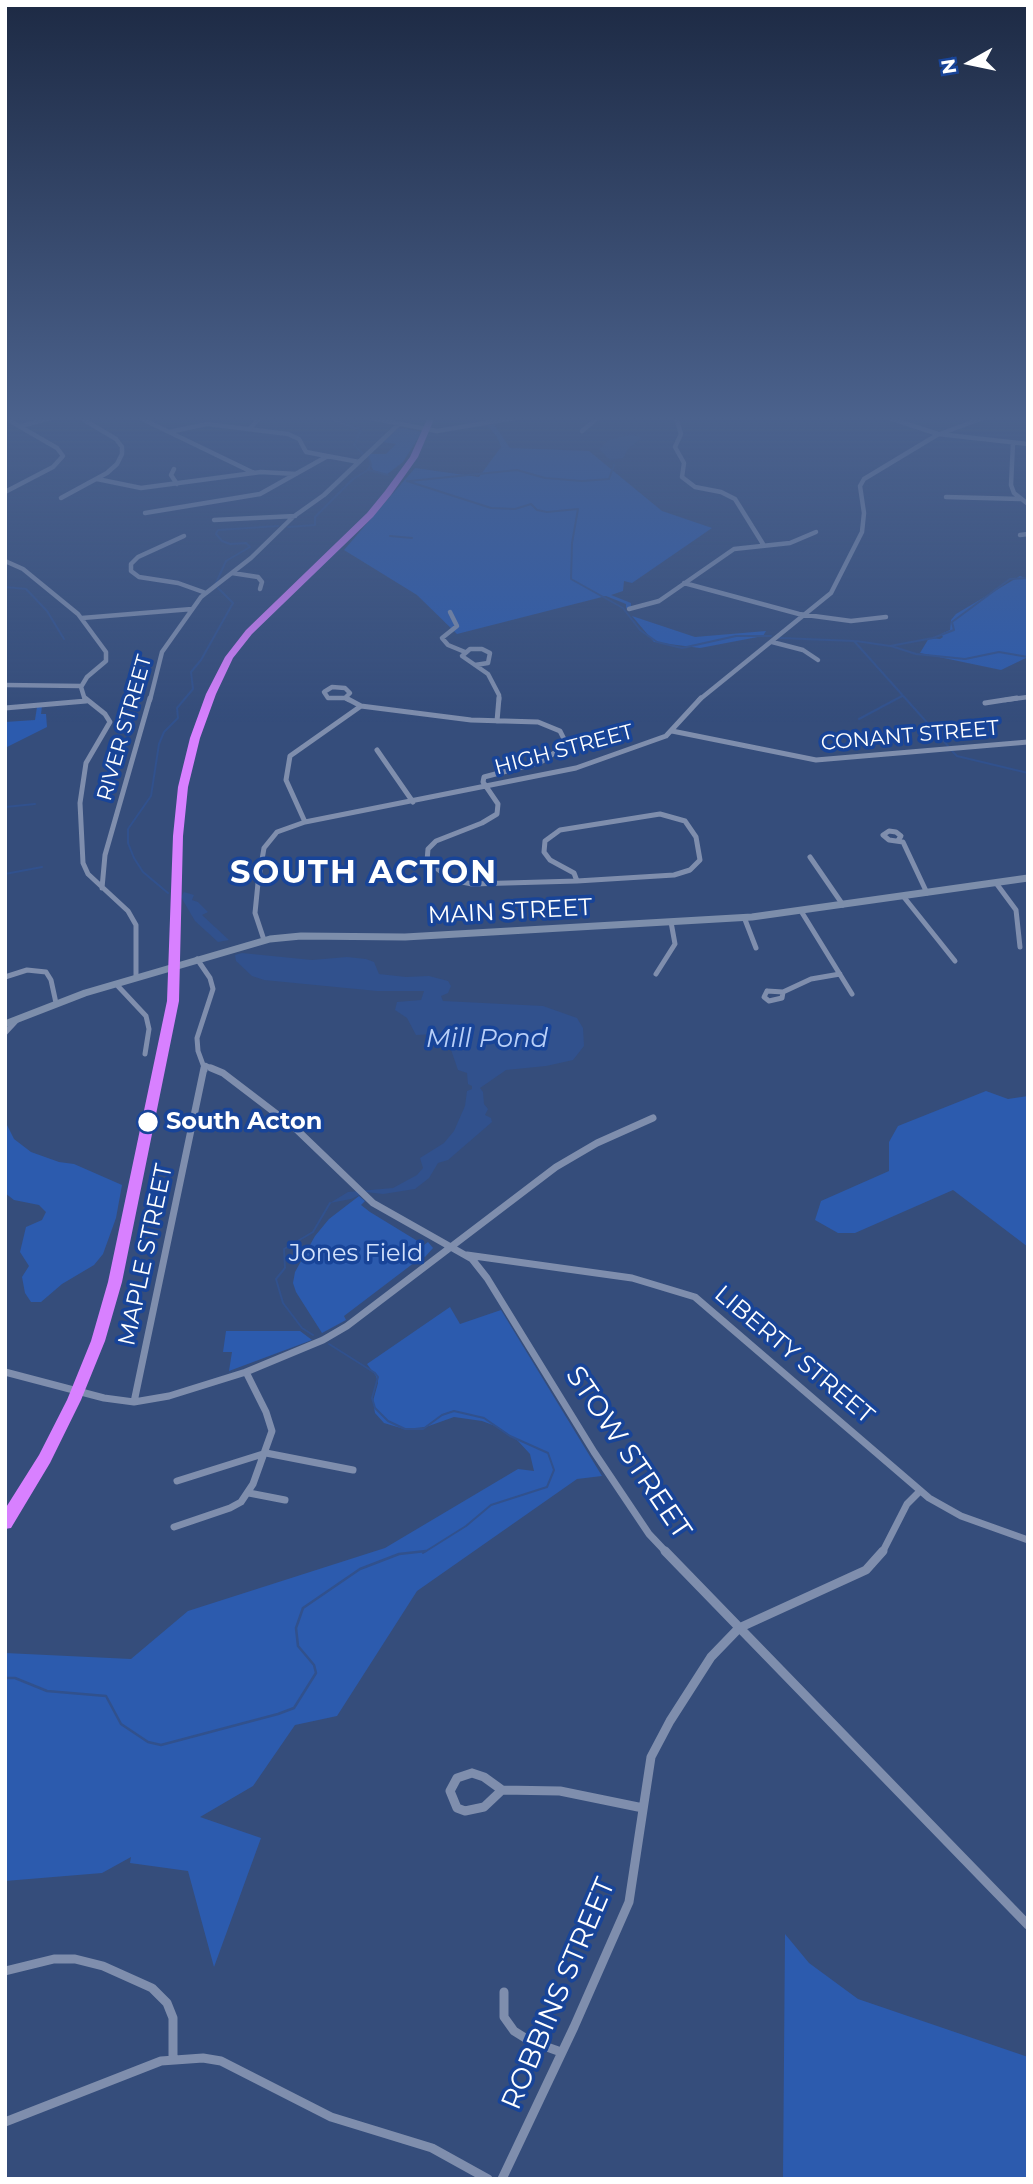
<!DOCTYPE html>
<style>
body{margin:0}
#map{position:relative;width:1033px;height:2184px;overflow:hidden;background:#354d7b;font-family:Montserrat,sans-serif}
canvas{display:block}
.frame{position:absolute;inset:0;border:7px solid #fff;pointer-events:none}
.north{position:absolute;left:935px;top:28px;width:70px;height:70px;-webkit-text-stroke:5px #184498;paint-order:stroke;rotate:261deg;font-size:19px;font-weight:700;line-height:28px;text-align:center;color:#fff}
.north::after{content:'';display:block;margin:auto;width:24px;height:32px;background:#fff;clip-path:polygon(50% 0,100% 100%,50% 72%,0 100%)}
</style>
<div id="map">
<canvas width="1033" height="2184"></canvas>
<div class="frame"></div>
<div class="north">N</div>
</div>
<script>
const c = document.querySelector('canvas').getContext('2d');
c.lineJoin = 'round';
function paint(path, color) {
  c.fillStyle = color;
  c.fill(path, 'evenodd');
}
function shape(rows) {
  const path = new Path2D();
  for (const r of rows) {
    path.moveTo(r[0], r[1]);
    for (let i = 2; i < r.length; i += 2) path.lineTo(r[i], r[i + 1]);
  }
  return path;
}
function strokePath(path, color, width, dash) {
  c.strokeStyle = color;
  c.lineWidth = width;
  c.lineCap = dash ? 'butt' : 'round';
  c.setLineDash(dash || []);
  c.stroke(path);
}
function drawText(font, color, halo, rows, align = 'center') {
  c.font = font + ' Montserrat,sans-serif';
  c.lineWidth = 7;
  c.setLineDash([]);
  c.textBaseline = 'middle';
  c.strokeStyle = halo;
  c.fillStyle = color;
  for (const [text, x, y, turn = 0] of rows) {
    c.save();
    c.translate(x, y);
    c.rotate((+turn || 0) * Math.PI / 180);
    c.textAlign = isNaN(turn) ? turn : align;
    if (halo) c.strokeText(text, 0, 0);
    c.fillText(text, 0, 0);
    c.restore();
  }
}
paint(shape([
 [494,424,510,448,589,451,662,511,712,528,632,583,624,581,623,591,611,595,631,603,631,611,626,608,626,604,606,596,457,634,417,595,344,550,415,468,479,477,501,447,497,437,487,425],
 [403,428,422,432,403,462,386,475,373,470,367,456,370,454,386,454,396,444,383,442,397,429],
 [1020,576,1028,579,1028,657,1001,670,920,653,929,638,940,639,943,637,941,634,950,630,951,620,956,614],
 [632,616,695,637,766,631,763,636,700,648,654,642],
 [42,706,41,714,46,714,47,727,5,748,5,722,35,720,37,707],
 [986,1091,1008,1099,1028,1096,1028,1247,953,1190,855,1233,838,1233,815,1220,821,1201,889,1171,889,1142,898,1126],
 [5,1121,14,1139,31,1152,59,1162,74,1164,122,1185,116,1218,103,1254,94,1265,62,1284,41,1302,31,1302,25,1293,22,1277,29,1266,20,1252,26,1227,42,1220,46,1212,39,1205,14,1200,5,1193],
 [359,1196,365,1201,361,1205,370,1212,424,1245,428,1242,433,1248,425,1257,423,1256,344,1316,346,1320,322,1333,296,1292,293,1283,295,1272,315,1236,329,1219],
 [450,1307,460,1324,501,1310,602,1476,577,1479,417,1591,337,1716,295,1725,253,1786,200,1817,261,1838,214,1967,188,1871,130,1863,131,1857,102,1873,5,1881,5,1653,131,1659,188,1611,385,1548,518,1469,534,1471,530,1454,518,1441,498,1427,482,1421,454,1417,426,1427,404,1429,384,1423,375,1413,373,1401,378,1383,376,1376,367,1364],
 [226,1331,300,1331,312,1340,229,1371,232,1352,223,1352],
 [785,1934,809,1963,858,1999,1028,2057,1028,2179,783,2179]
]), '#2c5bae');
paint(shape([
 [632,434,642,438,628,449,623,458,610,460,599,449,609,440],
 [184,892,194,895,192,900,198,902,208,912,202,915,229,940,218,942,195,921,181,897],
 [242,953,312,960,347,957,366,959,374,962,379,974,406,977,429,976,448,981,451,986,448,993,441,996,443,1001,543,1006,577,1018,583,1028,584,1046,573,1060,546,1066,506,1070,480,1088,483,1092,484,1104,488,1109,485,1115,491,1118,492,1122,448,1160,438,1163,429,1178,415,1189,383,1194,366,1192,351,1199,330,1203,348,1192,393,1188,417,1175,423,1168,420,1158,444,1143,454,1131,465,1106,467,1091,472,1089,472,1086,468,1084,467,1073,458,1070,448,1041,435,1034,416,1035,407,1018,395,1010,397,1002,421,1000,424,991,377,991,264,980,252,976,236,961,235,955]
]), '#31518d');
strokePath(shape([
 [325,417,361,430,354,445,363,454],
 [369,470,388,475],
 [407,481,491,508,515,509,531,504,537,510,547,512,578,509,572,543,571,579,623,608,640,630,657,642,682,648,736,636,771,636],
 [410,481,517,470,545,478,582,481,609,479,614,465],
 [288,527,315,525,315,517,353,479,368,470,371,464,368,456],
 [390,536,412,538],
 [216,583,226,561,250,547,246,543,230,544,222,541,216,534,218,530,278,526],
 [5,587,26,589,47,611,64,639],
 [780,638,854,641,948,746],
 [856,641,890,646,933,638,954,630,952,622,1010,579,1028,578],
 [891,646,916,654,965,659,999,652,1028,657],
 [859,719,902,696],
 [952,751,957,756,1028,773],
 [5,807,35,804],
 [5,874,42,867],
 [168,893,143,872,134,858,128,843,128,829,151,796,159,744,164,732,178,718,177,708,193,689,191,672,201,660,233,603,218,588],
 [313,1335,302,1328,283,1303,276,1279,285,1268,284,1249,313,1232,330,1203],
 [329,1344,375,1373,378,1377,372,1398,375,1408,388,1421,405,1429,423,1429,442,1415,454,1411,484,1418,510,1436,548,1453,554,1470,547,1487,491,1505,466,1526,423,1553]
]), '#31518d', 2);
strokePath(shape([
 [5,1678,15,1678,47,1691,106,1696,121,1724,148,1742,161,1745,278,1714,294,1708,316,1673,314,1665,298,1646,296,1628,303,1608,360,1569,399,1554,426,1551]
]), '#31518d', 2.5);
strokePath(shape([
 [138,417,254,473],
 [365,417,437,431,521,417],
 [676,417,681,434,675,447,684,463,682,477,695,487,721,492,735,499,763,544],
 [886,417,938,434,1028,444],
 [5,418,57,448,63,456,53,467,5,492],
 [21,426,55,417],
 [249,429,261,417],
 [582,431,599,417],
 [169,432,207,424,288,434,299,439,306,452,359,462],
 [1013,443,1011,485,1014,493,1028,504],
 [174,469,171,475,177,484],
 [97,479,141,488,261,472,296,474],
 [946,497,1020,499],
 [61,498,107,473,117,464,122,454,122,447,116,439,79,417],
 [145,513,260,494,326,457],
 [214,520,295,516],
 [1020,535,1028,534],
 [184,536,138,557,131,564,131,571,139,577,178,583,206,593],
 [5,561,23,569,78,614,106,652,106,661,87,677,81,687,85,700],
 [232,573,258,577,262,582,260,589],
 [684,583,799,614,851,621,886,617],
 [629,609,659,601,734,549,790,543,816,532],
 [450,612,457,626,442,638,448,645,465,652],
 [82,618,192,609],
 [772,642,803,650,818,660],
 [475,665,488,663,490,653,482,649,470,649,462,656,488,674,499,695,499,700],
 [5,685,81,686],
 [332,687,345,688,350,693,345,698,328,698,324,692,332,687],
 [345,698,349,700],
 [150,700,162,652,201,597,251,558,293,517,324,495,398,425],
 [699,700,831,593,862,532,864,513,860,486,864,479,937,435,986,417],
 [1005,700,1028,697]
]), '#7f8ead', 4.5);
strokePath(shape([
 [85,698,105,714,110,722,86,763,80,803,83,863,88,874,128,911,136,925,136,977],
 [346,698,361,706],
 [985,703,1017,698],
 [5,708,86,701],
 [497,721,499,698],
 [672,731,816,760,1028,742],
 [377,750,413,802],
 [660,814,685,821,696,837,700,860,690,870,674,875,577,881,574,873,550,860,544,852,545,841,560,830,660,814],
 [305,822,286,780,290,756,361,706,471,720,538,722,560,731,565,741,563,747,541,762,484,777,483,782,498,804,497,814,482,823,436,841,428,849,427,861,452,880,472,884,577,881],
 [899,839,901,836,896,832,889,831,883,835,889,840,903,842,927,893],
 [810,857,843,905],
 [996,883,1016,910,1020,947],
 [102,888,105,855,150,698],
 [903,896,955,961],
 [801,911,852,994],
 [744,917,756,948],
 [264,940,255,913,258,883,264,848,277,832,305,822,576,768,666,736,701,698],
 [197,959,210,978,213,989,197,1038,198,1051,205,1070],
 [656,974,675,944,671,922],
 [5,977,27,970,46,972,51,980,56,1003],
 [116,984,146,1016,149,1029,145,1054],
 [767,991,783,992,782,998,769,1001,764,997,767,991],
 [783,992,811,979,840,974],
 [5,1033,18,1019],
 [205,1065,215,1070]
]), '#7f8ead', 5);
strokePath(shape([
 [211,1068,223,1073,295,1128,373,1203,472,1259,487,1278,594,1452,649,1534,667,1553],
 [467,1255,632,1278,695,1297,929,1498,961,1516,1028,1540],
 [5,1372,104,1398,134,1402,169,1396,246,1372,323,1340,347,1326,556,1167,597,1143,653,1118],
 [134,1402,204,1068],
 [177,1481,266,1453,353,1470],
 [249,1493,285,1500],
 [174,1527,230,1508,241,1502,253,1484,272,1431,266,1412,246,1372],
 [882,1553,907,1504,920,1491]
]), '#7f8ead', 7);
strokePath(shape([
 [665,1551,1028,1925],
 [472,1773,484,1777,502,1790,484,1807,465,1811,457,1808,450,1791,457,1778,472,1773],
 [502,1790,560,1791,643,1808],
 [5,1971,54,1959,75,1959,103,1966,152,1988,167,2003,173,2018,173,2059],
 [504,1992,504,2017,514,2031,530,2041,561,2052],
 [5,2122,161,2061,203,2058,221,2061,331,2117,432,2148,488,2179],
 [502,2179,574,2027,629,1902,651,1757,670,1721,711,1657,739,1628,866,1570,883,1551]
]), '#7f8ead', 9);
strokePath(shape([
 [5,1024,85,993,270,939,301,936,405,937,752,917,1028,878]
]), '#7d8eab', 7);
paint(shape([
 [428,417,435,417,418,457,391,495,373,517,252,634,233,658,216,694,200,738,188,787,183,836,179,1001,122,1282,105,1341,81,1400,50,1463,11,1528,5,1529,5,1509,39,1455,67,1400,91,1341,108,1282,167,1001,173,836,178,787,190,738,206,694,225,657,246,630,367,513,385,491,410,457,428,417]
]), '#d880ff');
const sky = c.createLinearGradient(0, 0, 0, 723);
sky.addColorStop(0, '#1d2a44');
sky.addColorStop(0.58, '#4b628d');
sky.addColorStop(1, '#4b628d00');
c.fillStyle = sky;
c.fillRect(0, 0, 1033, 723);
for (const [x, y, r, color] of [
 [148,1122,11,"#fff"]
]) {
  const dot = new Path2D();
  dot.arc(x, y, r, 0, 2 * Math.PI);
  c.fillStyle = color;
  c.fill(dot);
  strokePath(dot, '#184498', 2.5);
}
drawText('21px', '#fff', '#184498', [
 ["RIVER STREET",125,728,-74],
 ["CONANT STREET",910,736,-5],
 ["HIGH STREET",564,750,-15]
]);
drawText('24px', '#fff', '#184498', [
 ["MAIN STREET",510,912,-3],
 ["MAPLE STREET",146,1255,-78],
 ["LIBERTY STREET",794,1355,40]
]);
drawText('bold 24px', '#fff', '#184498', [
 ["South Acton",166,1122]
], 'left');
drawText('24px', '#d3e2fc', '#184498', [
 ["Jones Field",356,1254]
]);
drawText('italic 26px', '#b8cff8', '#184498', [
 ["Mill Pond",487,1039]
]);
drawText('28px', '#fff', '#184498', [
 ["STOW STREET",628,1453,56],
 ["ROBBINS STREET",559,1994,-67]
]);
c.letterSpacing = '2px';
drawText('bold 32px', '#fff', '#184498', [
 ["SOUTH ACTON",364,874]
]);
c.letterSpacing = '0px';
</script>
